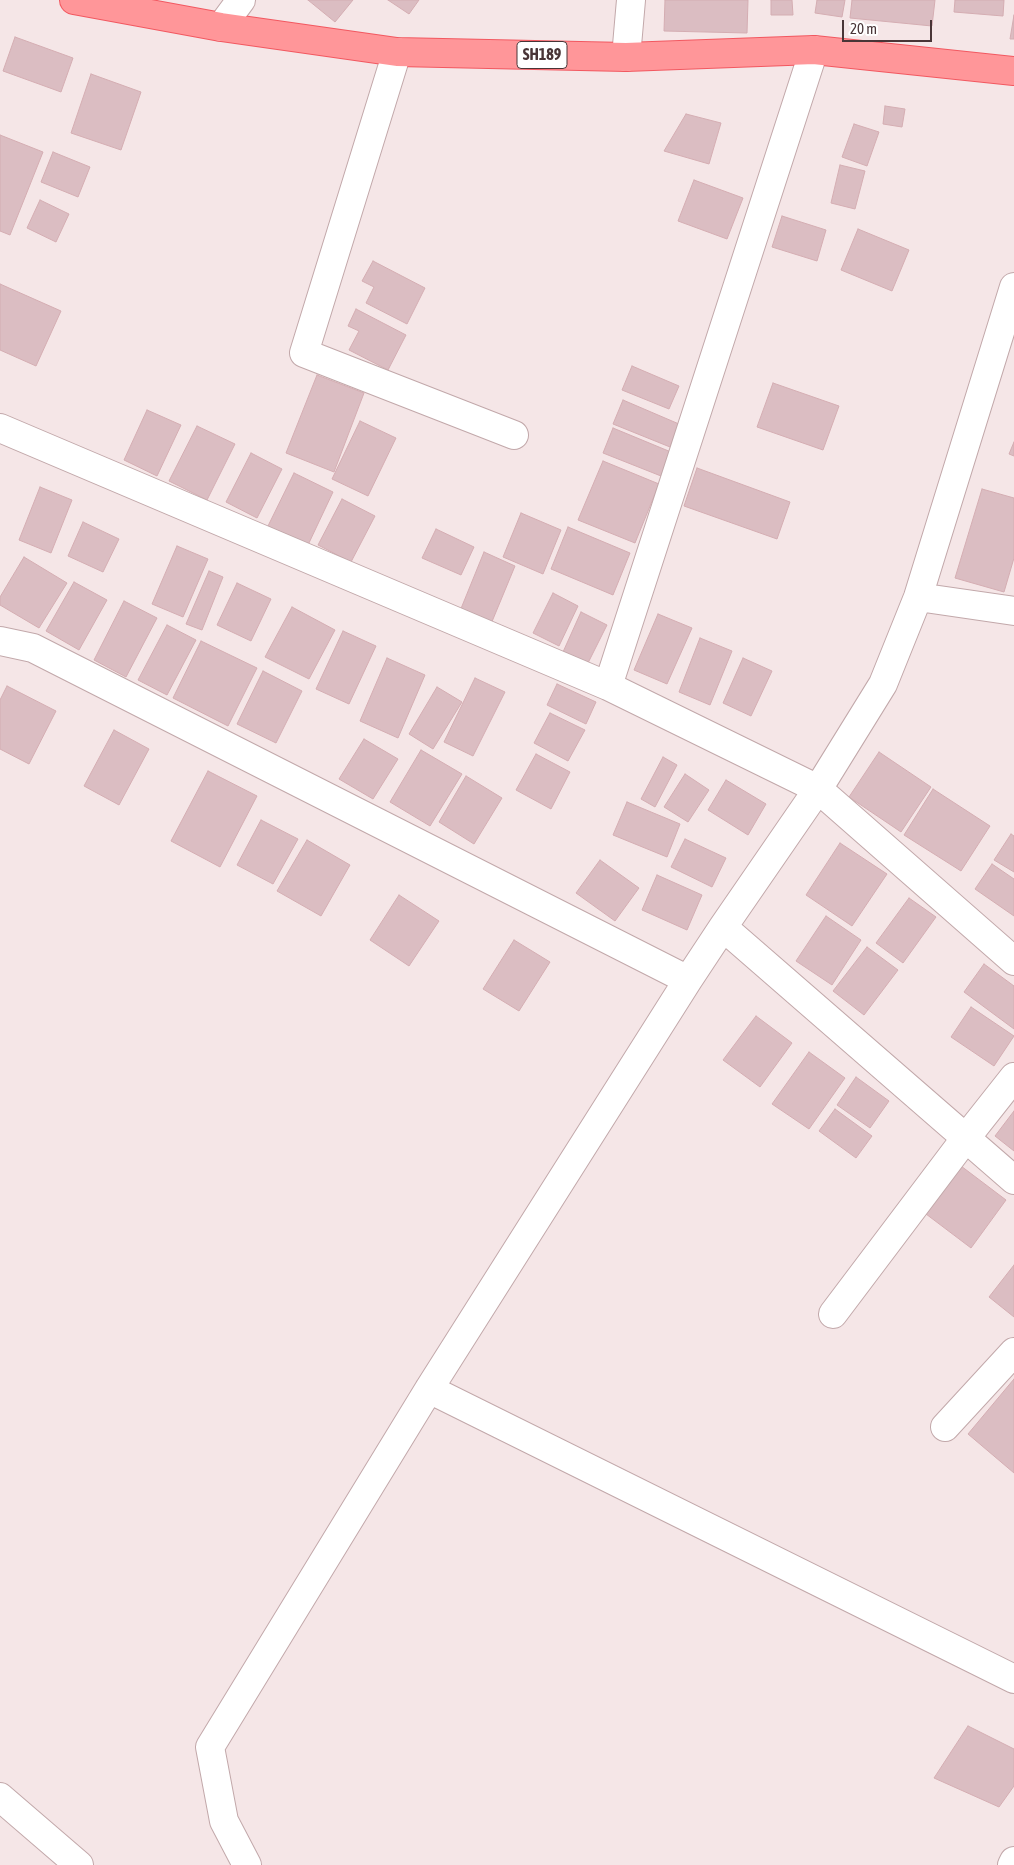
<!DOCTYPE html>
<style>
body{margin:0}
#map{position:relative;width:1014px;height:1865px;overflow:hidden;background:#f5e6e7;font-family:"Asap Condensed",sans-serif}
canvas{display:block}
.scale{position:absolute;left:842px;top:20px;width:90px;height:22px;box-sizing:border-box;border:2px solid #493537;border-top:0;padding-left:6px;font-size:15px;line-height:18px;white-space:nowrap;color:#493537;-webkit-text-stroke:4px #fff;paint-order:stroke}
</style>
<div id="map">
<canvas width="1014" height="1865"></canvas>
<div class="scale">20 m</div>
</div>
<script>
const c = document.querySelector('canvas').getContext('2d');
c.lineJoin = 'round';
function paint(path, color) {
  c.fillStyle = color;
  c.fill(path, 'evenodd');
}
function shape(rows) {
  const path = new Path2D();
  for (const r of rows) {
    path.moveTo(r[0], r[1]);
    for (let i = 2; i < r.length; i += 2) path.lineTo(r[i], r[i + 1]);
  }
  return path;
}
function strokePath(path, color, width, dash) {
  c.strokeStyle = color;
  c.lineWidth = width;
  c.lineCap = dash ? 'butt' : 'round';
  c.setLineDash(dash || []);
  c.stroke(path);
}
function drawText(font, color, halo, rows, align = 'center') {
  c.font = font + ' "Asap Condensed",sans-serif';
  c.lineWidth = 4.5;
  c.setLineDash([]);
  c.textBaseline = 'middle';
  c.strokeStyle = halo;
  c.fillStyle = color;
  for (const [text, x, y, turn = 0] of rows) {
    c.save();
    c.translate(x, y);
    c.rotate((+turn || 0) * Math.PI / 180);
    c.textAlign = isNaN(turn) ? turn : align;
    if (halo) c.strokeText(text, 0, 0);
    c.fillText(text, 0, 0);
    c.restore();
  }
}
const building = shape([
 [308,0,353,0,335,22,308,0],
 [388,0,419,0,409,14,388,0],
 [665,0,748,0,747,33,664,31,665,0],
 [771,0,792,0,793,15,771,15,771,0],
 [817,0,845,0,842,17,815,13,817,0],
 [852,0,935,0,932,26,850,18,852,0],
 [955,0,1004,0,1003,16,954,12,955,0],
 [1014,15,1014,39,1010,39,1014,15],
 [15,37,73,58,61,92,3,71,15,37],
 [91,74,141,92,121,150,71,133,91,74],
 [885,106,905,109,902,127,883,124,885,106],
 [686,114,721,123,709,164,664,151,686,114],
 [854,124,879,132,867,166,842,157,854,124],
 [0,135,43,152,10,235,0,231,0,135],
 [53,152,90,167,78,197,41,182,53,152],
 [840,165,865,171,855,209,831,203,840,165],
 [694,180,743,198,727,239,678,221,694,180],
 [40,200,69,214,56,242,27,228,40,200],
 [782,216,826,230,817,261,772,247,782,216],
 [858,229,909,250,892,291,841,270,858,229],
 [373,261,425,288,407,324,366,303,374,287,362,281,373,261],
 [0,284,61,311,36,366,0,350,0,284],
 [356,309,406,335,388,370,349,350,359,331,348,326,356,309],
 [632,366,679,386,669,409,622,390,632,366],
 [317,375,364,393,334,472,286,453,317,375],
 [773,383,839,406,823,450,757,427,773,383],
 [623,400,679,424,670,447,613,424,623,400],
 [147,410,181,425,157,476,124,460,147,410],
 [360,421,396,438,368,496,332,479,360,421],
 [197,426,235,444,207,500,169,481,197,426],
 [613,428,671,452,661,476,603,453,613,428],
 [1014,442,1014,456,1009,454,1014,442],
 [251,453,282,469,257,518,226,502,251,453],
 [603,461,659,484,635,543,578,520,603,461],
 [697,468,790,502,777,539,684,506,697,468],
 [294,473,333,492,308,545,268,526,294,473],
 [40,487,72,500,51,553,19,540,40,487],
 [982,489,1014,498,1014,558,1004,592,955,578,982,489],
 [342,499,375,516,351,562,318,545,342,499],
 [521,513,561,530,543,574,503,557,521,513],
 [83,522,119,539,103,572,68,556,83,522],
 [568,527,630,553,613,595,551,569,568,527],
 [436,529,474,547,461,575,422,558,436,529],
 [177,546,208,559,183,617,152,604,177,546],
 [484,552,515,566,491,624,460,611,484,552],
 [24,557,67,583,39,628,0,605,0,597,24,557],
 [209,571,223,577,202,630,186,624,209,571],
 [74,582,107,600,79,650,46,631,74,582],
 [237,583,271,599,251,641,217,625,237,583],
 [553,593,578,606,559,646,533,633,553,593],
 [124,601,157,618,126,677,94,660,124,601],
 [292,607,335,630,309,679,265,657,292,607],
 [581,612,607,625,588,663,563,652,581,612],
 [658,614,692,628,667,684,634,670,658,614],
 [167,625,196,640,167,695,138,680,167,625],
 [343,631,376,646,349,704,316,689,343,631],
 [700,638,732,651,710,705,679,692,700,638],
 [201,641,257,668,228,726,173,698,201,641],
 [387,658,425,675,398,738,360,721,387,658],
 [743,658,772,671,751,716,723,703,743,658],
 [263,671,302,691,276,743,237,724,263,671],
 [475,678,505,692,473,756,444,742,475,678],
 [557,684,596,702,586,724,547,705,557,684],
 [7,686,56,711,29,764,0,749,0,700,7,686],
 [437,687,462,702,433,749,409,734,437,687],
 [550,713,585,730,568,761,534,743,550,713],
 [114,730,149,749,119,805,84,786,114,730],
 [364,739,398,759,373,799,339,779,364,739],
 [421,750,462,774,430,826,390,802,421,750],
 [879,752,931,787,901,832,849,797,879,752],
 [536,754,570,772,551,809,516,790,536,754],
 [663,757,677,765,655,807,641,799,663,757],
 [208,771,257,796,220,867,171,841,208,771],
 [685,774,709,790,688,822,664,807,685,774],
 [466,776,502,798,474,844,439,822,466,776],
 [726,780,766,804,748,835,708,810,726,780],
 [933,789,990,826,961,871,904,835,933,789],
 [627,802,680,824,667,857,613,835,627,802],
 [261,820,298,839,273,884,237,865,261,820],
 [1011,834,1014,836,1014,872,994,860,1011,834],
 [685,839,726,858,712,887,671,867,685,839],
 [307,840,350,865,321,916,277,891,307,840],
 [840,843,887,874,852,926,806,895,840,843],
 [600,860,639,888,615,921,576,893,600,860],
 [992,864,1014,879,1014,916,975,889,992,864],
 [657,875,702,895,687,930,642,910,657,875],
 [399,895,439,921,409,966,370,940,399,895],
 [909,898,936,917,903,963,876,943,909,898],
 [826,916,861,940,832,985,796,961,826,916],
 [514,940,550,962,519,1011,483,989,514,940],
 [867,947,898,970,864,1015,833,991,867,947],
 [984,964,1014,986,1014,1029,964,992,984,964],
 [971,1007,1014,1036,994,1066,951,1037,971,1007],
 [756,1016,792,1043,760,1087,723,1060,756,1016],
 [809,1052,845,1078,809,1129,772,1104,809,1052],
 [856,1077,889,1101,870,1128,837,1105,856,1077],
 [835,1109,872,1136,856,1158,819,1131,835,1109],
 [1014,1111,1014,1151,995,1136,1014,1111],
 [961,1166,1006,1200,971,1248,926,1214,961,1166],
 [1014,1265,1014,1317,989,1297,1014,1265],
 [1014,1379,1014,1473,968,1434,1014,1379],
 [968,1726,1014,1749,1014,1786,999,1807,934,1778,968,1726]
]);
paint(building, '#dbbdc2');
strokePath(building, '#d4adb2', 1);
const street = shape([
 [221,27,241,0],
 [397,52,304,353,514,435],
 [626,57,631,0],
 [0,428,608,686,818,789,1014,961],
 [918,597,1014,611],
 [0,641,33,648,688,980],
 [608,686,814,50],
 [723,927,1014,1180],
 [833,1314,965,1139,1014,1077],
 [429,1389,1014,1679],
 [945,1427,1014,1352],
 [0,1797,79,1865],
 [247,1865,224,1821,210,1747,429,1389,688,980,723,927,818,789,883,684,918,597,1014,287],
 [1012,1865,1014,1861]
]);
const primary = shape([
 [74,0,221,27,397,52,626,57,814,50,1014,71]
]);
strokePath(street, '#c2a8aa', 30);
strokePath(primary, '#f25860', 30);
strokePath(street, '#fff', 28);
strokePath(primary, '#ff9699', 28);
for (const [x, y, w] of [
 [542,55,50]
]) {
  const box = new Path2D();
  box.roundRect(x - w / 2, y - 13.5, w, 27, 4);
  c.fillStyle = '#fff';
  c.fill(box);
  strokePath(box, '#493537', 1);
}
drawText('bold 16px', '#493537', null, [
 ["SH189",542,55]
]);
</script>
